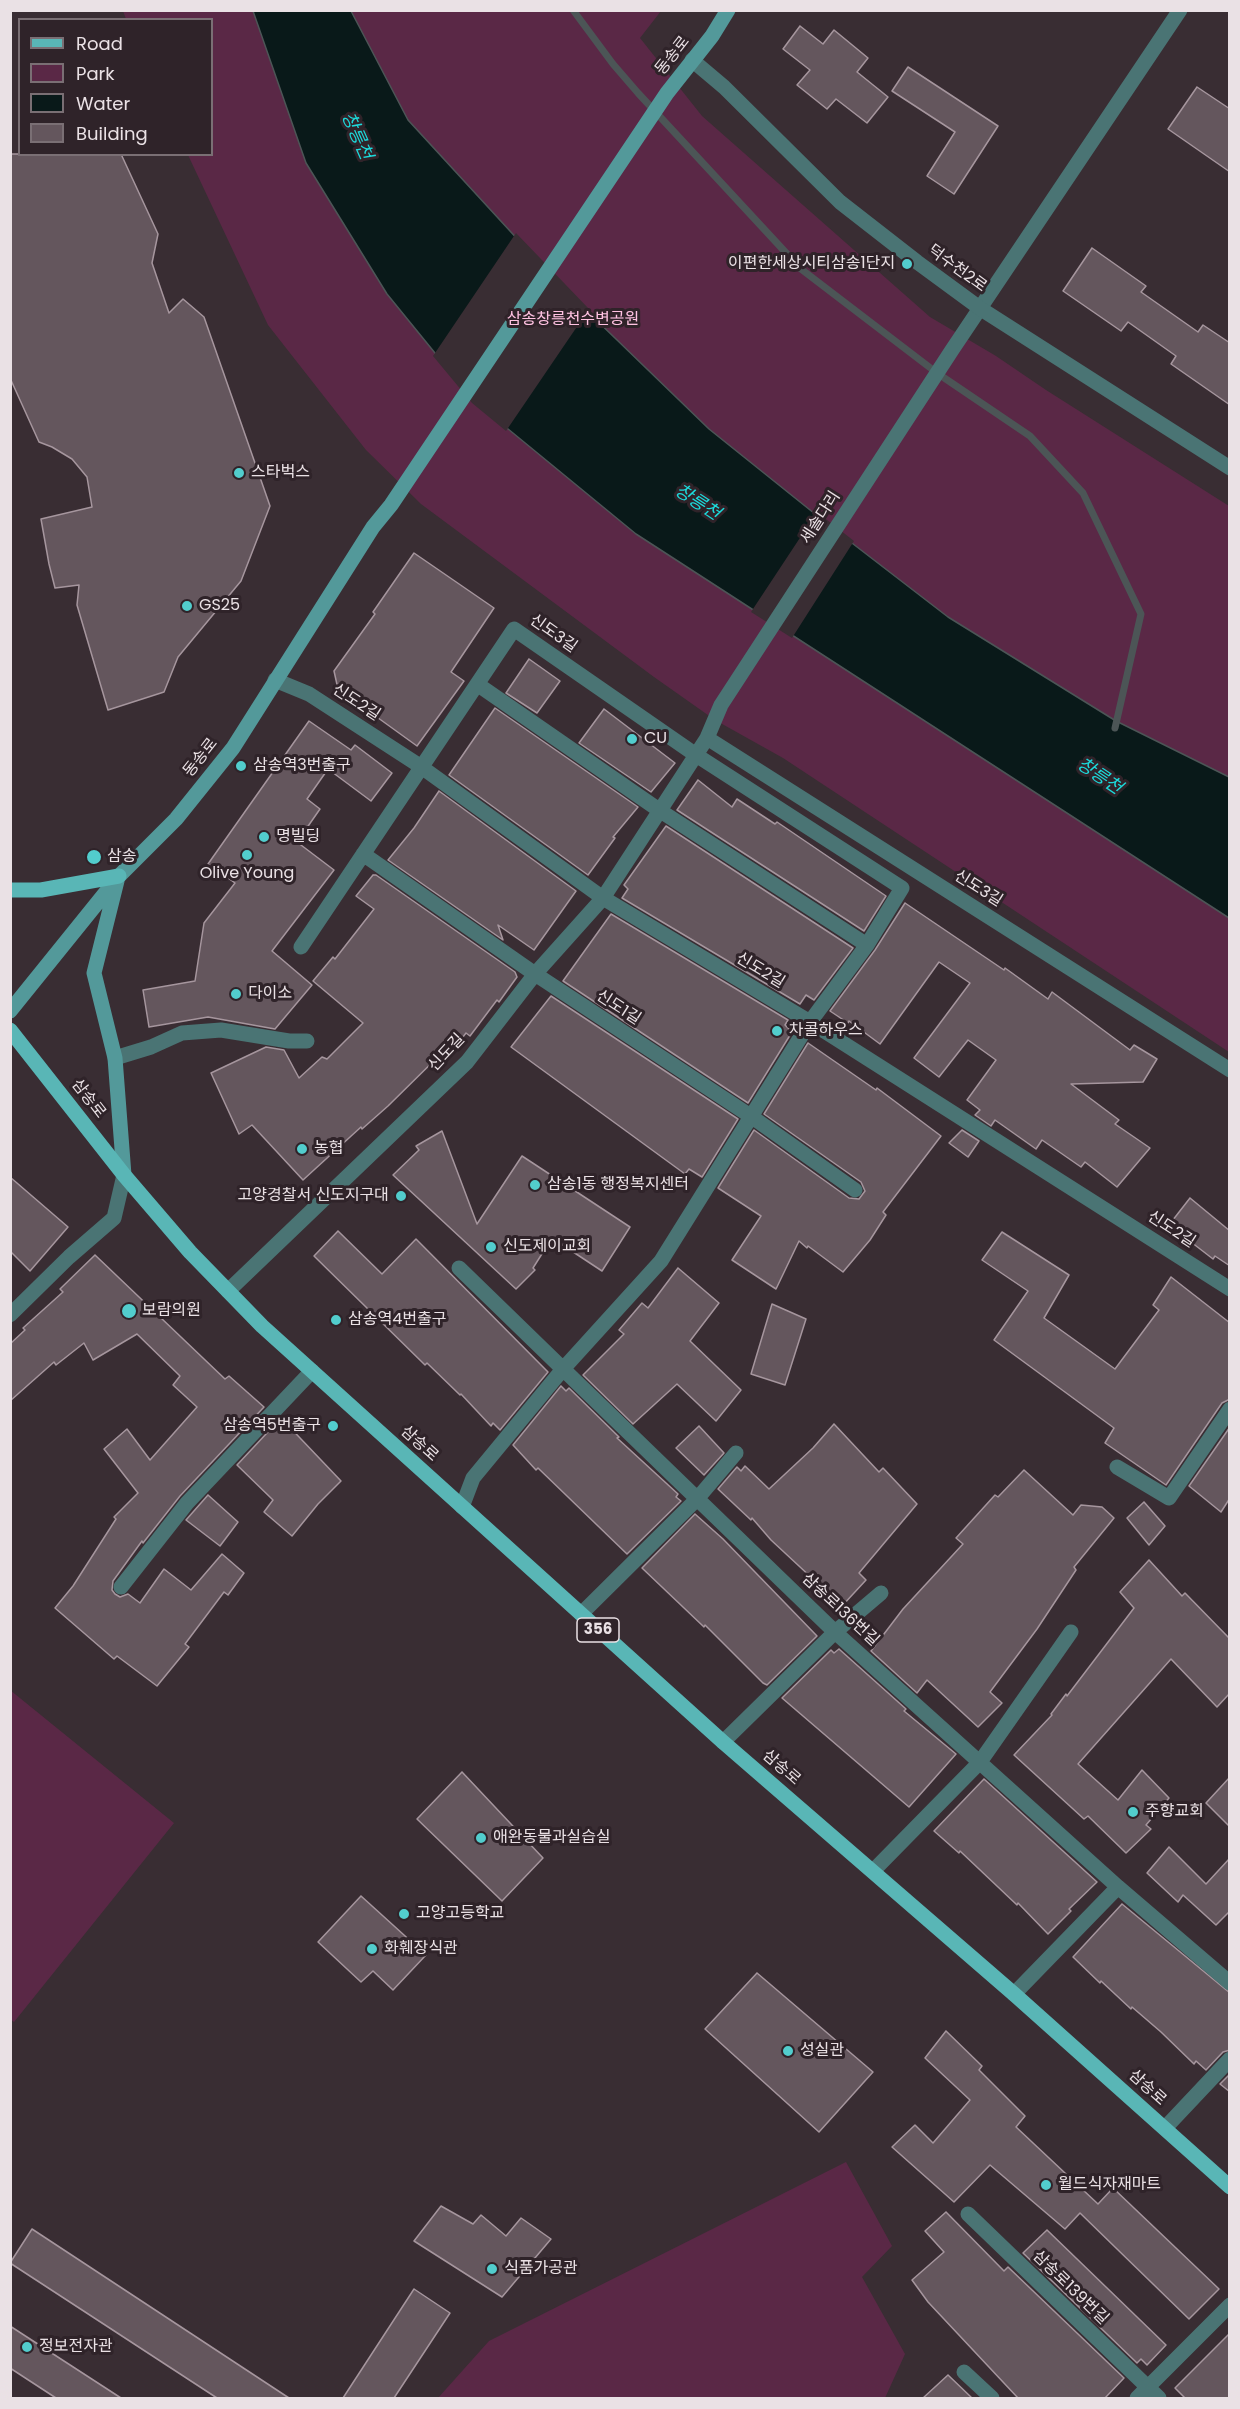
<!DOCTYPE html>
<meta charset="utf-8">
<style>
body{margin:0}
#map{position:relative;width:1240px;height:2409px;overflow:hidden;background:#392d33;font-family:Poppins,sans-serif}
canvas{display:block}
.frame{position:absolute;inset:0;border:12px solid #eae1e5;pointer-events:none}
.legend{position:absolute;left:18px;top:18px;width:195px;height:138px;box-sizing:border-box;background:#2f2329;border:2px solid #7a6f74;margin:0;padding:8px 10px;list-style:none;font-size:18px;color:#eae1e5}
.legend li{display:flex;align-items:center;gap:12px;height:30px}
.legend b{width:30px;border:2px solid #7a6f74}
</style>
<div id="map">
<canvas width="1240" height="2409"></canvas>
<div class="frame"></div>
<ul class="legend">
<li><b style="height:8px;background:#59b6b6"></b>Road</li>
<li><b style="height:16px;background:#5a2846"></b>Park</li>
<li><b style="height:16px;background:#091919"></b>Water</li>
<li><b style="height:16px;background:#64565d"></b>Building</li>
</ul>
</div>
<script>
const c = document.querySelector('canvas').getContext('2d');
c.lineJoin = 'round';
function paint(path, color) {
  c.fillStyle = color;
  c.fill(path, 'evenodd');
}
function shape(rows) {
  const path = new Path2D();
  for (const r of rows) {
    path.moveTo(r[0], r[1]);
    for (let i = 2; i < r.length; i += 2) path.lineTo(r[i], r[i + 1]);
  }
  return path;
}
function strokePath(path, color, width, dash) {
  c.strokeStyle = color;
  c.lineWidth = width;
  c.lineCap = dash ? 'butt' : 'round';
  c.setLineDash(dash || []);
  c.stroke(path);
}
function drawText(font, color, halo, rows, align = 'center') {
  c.font = font + ' Poppins,"Noto Sans KR",sans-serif';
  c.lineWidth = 6;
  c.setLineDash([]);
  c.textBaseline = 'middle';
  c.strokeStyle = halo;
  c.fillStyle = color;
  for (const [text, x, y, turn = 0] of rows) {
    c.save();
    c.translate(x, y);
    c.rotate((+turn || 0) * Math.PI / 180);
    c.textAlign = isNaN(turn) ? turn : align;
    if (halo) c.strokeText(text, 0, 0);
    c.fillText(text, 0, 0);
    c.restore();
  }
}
paint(shape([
 [123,11,661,11,640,38,702,116,930,317,996,356,1046,390,1229,506,1229,1052,783,758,715,720,654,677,421,504,366,450,268,325,188,155,212,154,212,20,126,19],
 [10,1690,174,1823,14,2022,10,2019],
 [846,2162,892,2246,862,2277,905,2354,885,2398,438,2398,489,2341]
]), '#5a2846');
const water = shape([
 [253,11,351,11,408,120,555,280,709,429,835,530,948,617,1116,721,1229,777,1229,918,636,534,474,401,387,294,306,163,253,11]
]);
paint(water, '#091919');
strokePath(water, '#4c5556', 1.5);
paint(shape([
 [516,233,589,309,506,431,472,403,433,356],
 [817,512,854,541,792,638,751,612]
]), '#392d33');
strokePath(shape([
 [573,10,613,64,638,93,801,269,937,373,1030,436,1083,493,1141,614,1115,728]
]), '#4c5556', 7);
const building = shape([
 [800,26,823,44,834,30,868,58,857,72,888,97,867,123,836,99,827,109,797,85,810,70,783,49,800,26],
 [908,67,998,126,954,194,927,176,955,132,892,91,908,67],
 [1197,87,1230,109,1230,172,1168,129,1197,87],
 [10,154,121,154,158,234,152,263,169,313,183,299,204,317,270,506,241,581,178,657,164,692,108,710,77,605,79,585,55,588,49,564,41,519,92,507,87,477,72,459,52,447,39,442,10,378,10,154],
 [1092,248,1146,286,1141,292,1198,332,1203,325,1230,343,1230,405,1171,364,1176,356,1128,322,1121,331,1063,291,1092,248],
 [414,553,494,608,451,672,464,681,417,746,338,689,334,671,375,614,373,612,414,553],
 [529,659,560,681,537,713,506,693,529,659],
 [495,708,638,807,613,837,615,838,588,875,449,775,495,708],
 [604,709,675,763,651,792,579,743,604,709],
 [309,721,351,750,355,745,392,773,371,801,328,769,307,799,320,809,297,842,334,870,272,951,312,985,275,1029,208,1017,149,1027,143,990,195,981,204,923,235,883,208,864,309,721],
 [698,780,732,807,737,799,775,824,777,822,886,896,864,931,677,810,698,780],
 [439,791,576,891,534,950,498,925,503,940,388,860,414,828,439,791],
 [666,826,853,948,814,1000,806,995,800,1004,622,898,628,889,624,885,666,826],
 [373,875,376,875,515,972,517,977,499,1002,497,1000,470,1036,466,1033,459,1042,455,1040,388,1106,362,1129,361,1127,303,1180,252,1125,239,1134,211,1073,266,1047,284,1050,299,1078,322,1057,327,1059,363,1023,313,981,333,957,335,959,374,909,356,896,373,875],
 [905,903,1004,970,1005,968,1048,999,1052,992,1130,1050,1134,1045,1157,1059,1143,1082,1071,1084,1119,1120,1115,1124,1150,1148,1117,1187,1085,1162,1081,1167,1042,1140,1036,1149,995,1120,991,1126,975,1115,980,1110,967,1100,996,1060,968,1040,939,1077,914,1058,970,983,939,962,880,1044,849,1021,848,1023,830,1011,875,950,905,903],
 [611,914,788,1020,785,1025,792,1032,748,1103,563,981,611,914],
 [551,996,738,1119,702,1177,689,1169,685,1174,511,1047,551,996],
 [808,1043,876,1090,877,1088,941,1136,883,1212,886,1215,870,1240,843,1272,808,1246,807,1248,799,1241,776,1289,732,1260,761,1216,718,1188,754,1130,849,1198,859,1199,865,1191,861,1182,764,1114,808,1043],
 [962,1130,979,1141,968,1157,949,1143,962,1130],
 [442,1131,477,1224,522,1156,630,1227,602,1271,552,1238,533,1268,535,1270,516,1289,393,1175,419,1150,416,1146,442,1131],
 [10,1177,68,1227,30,1271,10,1251,10,1177],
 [1190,1198,1230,1231,1230,1266,1215,1256,1213,1259,1169,1225,1190,1198],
 [338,1231,382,1274,416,1239,548,1372,500,1430,493,1423,491,1426,461,1394,460,1395,427,1363,425,1365,314,1256,338,1231],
 [1002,1232,1069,1275,1044,1318,1115,1369,1159,1310,1153,1305,1171,1277,1230,1323,1230,1399,1222,1403,1166,1485,1105,1443,1114,1428,994,1340,1028,1291,982,1260,1002,1232],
 [95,1255,225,1379,229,1376,264,1407,180,1496,143,1543,142,1541,113,1581,112,1590,115,1594,120,1597,128,1594,140,1603,164,1569,191,1590,222,1554,244,1573,228,1595,224,1592,185,1644,189,1647,157,1686,117,1656,114,1659,55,1608,73,1586,116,1519,114,1517,138,1493,104,1449,127,1429,150,1460,197,1407,173,1385,180,1376,137,1334,93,1360,84,1343,56,1365,54,1362,10,1401,10,1344,25,1330,23,1328,63,1292,60,1289,95,1255],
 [678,1268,719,1303,690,1341,741,1390,716,1421,677,1384,633,1424,583,1375,624,1334,619,1330,642,1303,648,1308,678,1268],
 [772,1304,806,1319,785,1385,751,1374,772,1304],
 [561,1386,566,1391,569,1388,619,1437,617,1438,678,1494,676,1497,681,1501,627,1554,538,1468,536,1470,513,1445,561,1386],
 [281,1418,341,1481,318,1504,292,1536,264,1512,273,1500,237,1465,281,1418],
 [834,1424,879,1472,883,1468,917,1504,859,1573,866,1580,842,1606,771,1540,752,1518,751,1520,718,1489,737,1467,741,1471,745,1466,769,1489,813,1448,834,1424],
 [699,1426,724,1453,704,1475,676,1448,699,1426],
 [1230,1427,1230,1498,1221,1512,1189,1486,1230,1427],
 [1024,1470,1073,1515,1081,1505,1102,1507,1114,1518,1074,1567,1076,1570,1037,1629,990,1692,1002,1703,978,1727,927,1680,917,1693,871,1651,903,1609,963,1544,956,1538,995,1495,998,1497,1024,1470],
 [208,1495,238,1522,220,1546,186,1520,208,1495],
 [1144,1502,1165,1526,1149,1545,1127,1518,1144,1502],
 [695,1514,723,1539,817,1636,767,1685,763,1683,705,1625,704,1627,642,1568,695,1514],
 [1149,1560,1182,1596,1185,1593,1230,1639,1230,1693,1217,1707,1171,1659,1078,1764,1118,1800,1142,1770,1169,1798,1146,1825,1151,1829,1126,1853,1088,1816,1084,1819,1014,1755,1052,1715,1051,1714,1066,1694,1067,1696,1134,1608,1120,1592,1149,1560],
 [839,1649,906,1709,904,1711,956,1754,909,1807,782,1698,831,1650,834,1653,839,1649],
 [462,1772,543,1858,502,1901,417,1819,462,1772],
 [1230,1777,1230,1827,1206,1803,1230,1777],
 [984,1779,1097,1882,1069,1909,1071,1911,1048,1934,1018,1903,1017,1905,960,1851,959,1853,934,1831,984,1779],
 [1169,1847,1206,1884,1230,1858,1230,1911,1216,1925,1183,1895,1178,1902,1147,1873,1169,1847],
 [361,1896,426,1955,393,1990,373,1971,361,1982,318,1942,361,1896],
 [1122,1904,1230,1993,1230,2050,1223,2052,1206,2070,1196,2061,1194,2064,1161,2032,1132,2007,1131,2009,1101,1981,1100,1983,1073,1957,1122,1904],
 [757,1973,873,2072,819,2132,705,2029,757,1973],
 [946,2031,982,2066,979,2070,1025,2116,1016,2127,1098,2204,1113,2188,1219,2289,1189,2319,1080,2213,1065,2229,990,2165,954,2202,892,2147,915,2125,933,2143,970,2100,925,2058,946,2031],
 [1230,2074,1230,2092,1220,2084,1230,2074],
 [441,2206,473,2224,481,2215,506,2236,521,2218,551,2239,502,2297,414,2241,441,2206],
 [946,2212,1004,2271,1008,2267,1124,2378,1105,2398,1018,2398,928,2302,912,2280,944,2252,925,2231,946,2212],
 [32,2229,289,2398,217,2398,10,2263,32,2229],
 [1047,2230,1166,2345,1147,2365,1141,2359,1137,2363,1023,2253,1047,2230],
 [414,2289,450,2313,394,2398,343,2398,414,2289],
 [10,2326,121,2398,56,2398,10,2368,10,2326],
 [1230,2333,1230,2398,1185,2398,1175,2388,1230,2333],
 [948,2375,972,2398,923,2398,948,2375]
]);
paint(building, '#64565d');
strokePath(building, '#a6969e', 1.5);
strokePath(shape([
 [275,680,309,694,420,766,603,898,810,1022,1230,1289],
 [477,684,659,810,867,945],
 [707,738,1230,1070],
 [363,854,535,974,752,1117,855,1190],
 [301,947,514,629,696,755,902,888,867,945,810,1022,661,1261,563,1369,459,1268],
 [115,1058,151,1047,182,1033,221,1030,289,1041,307,1041],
 [228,1291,467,1062,535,974,603,898,707,738,721,705,952,350,1180,10],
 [10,1315,69,1257,114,1218,124,1175],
 [1117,1467,1169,1498,1230,1409],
 [462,1507,473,1478,563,1369,835,1632,1118,1887,1230,1983],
 [121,1587,187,1503,312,1371],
 [581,1614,697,1499,736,1453],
 [723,1742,835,1632,881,1593],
 [873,1871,980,1762,1071,1632],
 [1014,1994,1118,1887],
 [1165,2128,1230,2059],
 [968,2214,1159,2398],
 [964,2372,992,2398],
 [1137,2398,1230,2305]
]), '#4a7474', 15);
strokePath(shape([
 [692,60,724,87,840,202,917,262,981,309,1230,468]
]), '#4a7474', 15);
strokePath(shape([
 [117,881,94,973,115,1058,124,1175],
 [10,1011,119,876,176,819,233,748,373,527,391,505,667,93,712,36,728,10]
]), '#53999a', 15);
strokePath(shape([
 [10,890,41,890,119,876],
 [10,1030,124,1175,190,1252,262,1326,723,1742,1014,1994,1230,2187]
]), '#59b6b6', 15);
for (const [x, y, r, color] of [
 [907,264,6,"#52cdcd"],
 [239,473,6,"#52cdcd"],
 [187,606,6,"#52cdcd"],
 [632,739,6,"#52cdcd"],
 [241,766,6,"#52cdcd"],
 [264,837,6,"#52cdcd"],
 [247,855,6,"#52cdcd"],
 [94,857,8,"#52cdcd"],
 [236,994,6,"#52cdcd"],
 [777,1031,6,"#52cdcd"],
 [302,1149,6,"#52cdcd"],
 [535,1185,6,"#52cdcd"],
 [401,1196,6,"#52cdcd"],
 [491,1247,6,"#52cdcd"],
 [129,1311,8,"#52cdcd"],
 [336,1320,6,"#52cdcd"],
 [333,1426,6,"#52cdcd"],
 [1133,1812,6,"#52cdcd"],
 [481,1838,6,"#52cdcd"],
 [404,1914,6,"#52cdcd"],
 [372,1949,6,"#52cdcd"],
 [788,2051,6,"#52cdcd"],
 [1046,2185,6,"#52cdcd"],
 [492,2269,6,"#52cdcd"],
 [27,2347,6,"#52cdcd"]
]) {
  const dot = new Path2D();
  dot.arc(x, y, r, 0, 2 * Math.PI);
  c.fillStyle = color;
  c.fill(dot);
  strokePath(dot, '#2f2329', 2);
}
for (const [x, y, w] of [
 [598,1630,42]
]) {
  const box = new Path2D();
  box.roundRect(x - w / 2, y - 12, w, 24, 4.5);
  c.fillStyle = '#2f2329';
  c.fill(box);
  strokePath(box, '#eae1e5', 1.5);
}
drawText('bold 15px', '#eae1e5', null, [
 ["356",598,1630]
]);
drawText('16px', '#eae1e5', '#2f2329', [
 ["동송로",673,56,-52],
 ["덕수천2로",957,269,36],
 ["세솔다리",821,518,-57],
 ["신도3길",553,634,35],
 ["신도2길",356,703,33],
 ["동송로",201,758,-52],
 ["신도3길",978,889,32],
 ["신도2길",760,971,31],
 ["신도1길",618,1008,33],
 ["신도길",447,1053,-47],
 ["삼송로",88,1099,52],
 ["신도2길",1171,1230,33],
 ["삼송로",419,1444,42],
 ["삼송로136번길",840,1610,43],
 ["삼송로",781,1768,41],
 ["삼송로",1147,2088,42],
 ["삼송로139번길",1070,2288,44]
]);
drawText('16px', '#eae1e5', '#2f2329', [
 ["이편한세상시티삼송1단지",895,264,"right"],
 ["스타벅스",251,473],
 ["GS25",199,606],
 ["CU",644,739],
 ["삼송역3번출구",253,766],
 ["명빌딩",276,837],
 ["삼송",107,857],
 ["Olive Young",247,874,"center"],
 ["다이소",248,994],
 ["차콜하우스",789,1031],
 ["농협",314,1149],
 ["삼송1동 행정복지센터",547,1185],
 ["고양경찰서 신도지구대",389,1196,"right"],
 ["신도제이교회",503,1247],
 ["보람의원",142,1311],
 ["삼송역4번출구",348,1320],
 ["삼송역5번출구",321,1426,"right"],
 ["주향교회",1145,1812],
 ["애완동물과실습실",493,1838],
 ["고양고등학교",416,1914],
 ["화훼장식관",384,1949],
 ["성실관",800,2051],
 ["월드식자재마트",1058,2185],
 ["식품가공관",504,2269],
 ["정보전자관",39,2347]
], 'left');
drawText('16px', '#ffc2e2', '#2f2329', [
 ["삼송창릉천수변공원",573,320]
]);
drawText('italic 18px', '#1cdadb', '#2f2329', [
 ["창릉천",356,136,66],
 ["창릉천",697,503,33],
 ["창릉천",1099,777,34]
]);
</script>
